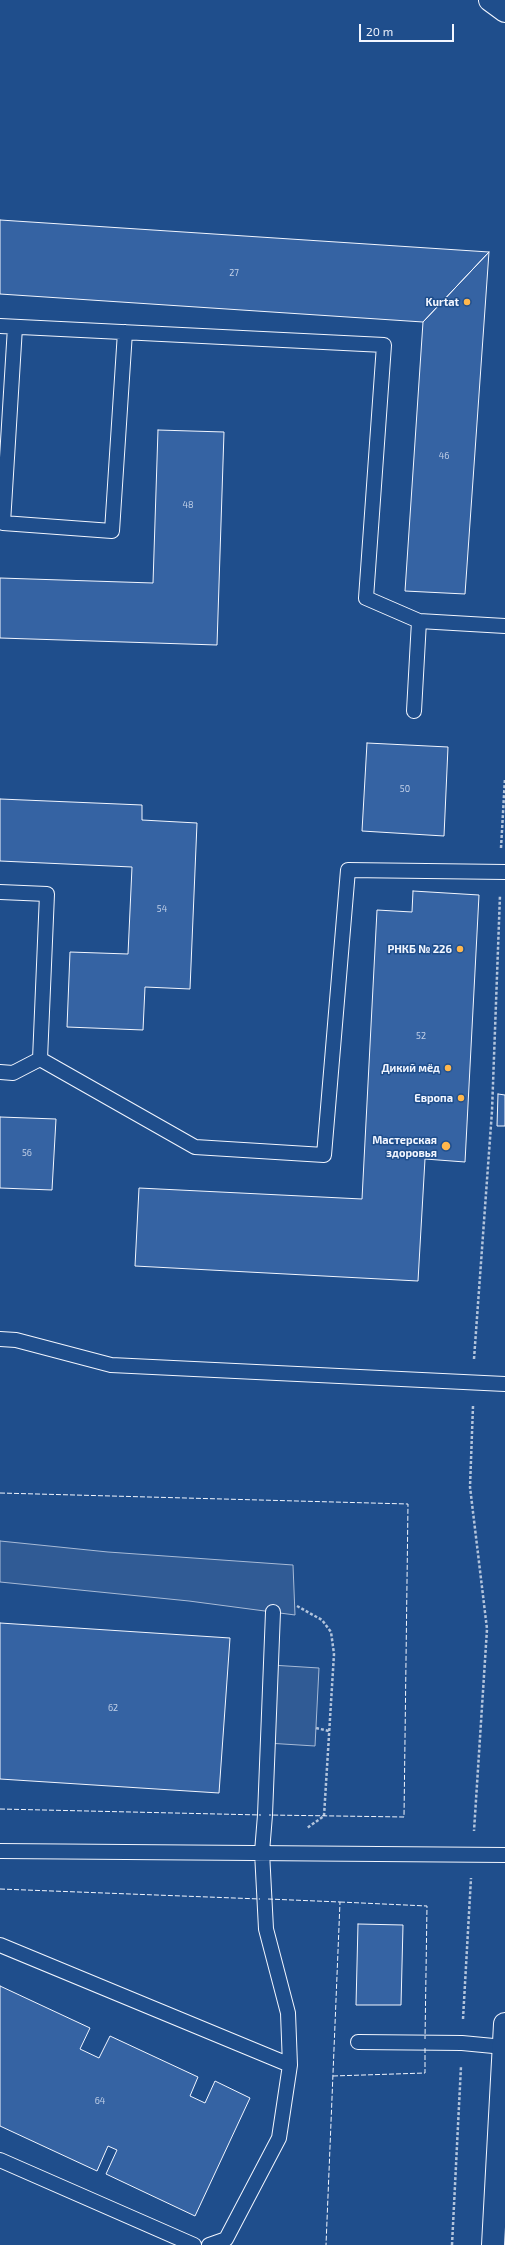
<!DOCTYPE html>
<meta charset="utf-8">
<style>
body{margin:0}
#map{position:relative;width:505px;height:2245px;overflow:hidden;background:#1f4e8c;font-family:"Exo 2",sans-serif}
canvas{display:block}
.scale{position:absolute;left:359px;top:24px;width:95px;height:18px;box-sizing:border-box;border:2px solid #f2f6ff;border-top:0;padding-left:5px;font-size:12px;line-height:14px;white-space:nowrap;color:#f2f6ff;-webkit-text-stroke:3px #1f4e8c;paint-order:stroke}
</style>
<div id="map">
<canvas width="505" height="2245"></canvas>
<div class="scale">20 m</div>
</div>
<script>
const c = document.querySelector('canvas').getContext('2d');
c.lineJoin = 'round';
function paint(path, color) {
  c.fillStyle = color;
  c.fill(path, 'evenodd');
}
function shape(rows) {
  const path = new Path2D();
  for (const r of rows) {
    path.moveTo(r[0], r[1]);
    for (let i = 2; i < r.length; i += 2) path.lineTo(r[i], r[i + 1]);
  }
  return path;
}
function strokePath(path, color, width, dash) {
  c.strokeStyle = color;
  c.lineWidth = width;
  c.lineCap = dash ? 'butt' : 'round';
  c.setLineDash(dash || []);
  c.stroke(path);
}
function drawText(font, color, halo, rows, align = 'center') {
  c.font = font + ' "Exo 2",sans-serif';
  c.lineWidth = 3;
  c.setLineDash([]);
  c.textBaseline = 'middle';
  c.strokeStyle = halo;
  c.fillStyle = color;
  for (const [text, x, y, turn = 0] of rows) {
    c.save();
    c.translate(x, y);
    c.rotate((+turn || 0) * Math.PI / 180);
    c.textAlign = isNaN(turn) ? turn : align;
    if (halo) c.strokeText(text, 0, 0);
    c.fillText(text, 0, 0);
    c.restore();
  }
}
const built = shape([
 [0,1541,108,1552,293,1565,295,1615,189,1601,0,1582,0,1541],
 [271,1665,319,1668,315,1746,267,1743,271,1665]
]);
paint(built, '#305b95');
strokePath(built, '#a8bbd7', 1);
const building = shape([
 [0,220,489,252,423,322,0,294,0,220],
 [489,252,465,594,405,591,423,322,489,252],
 [158,430,224,432,217,645,0,638,0,578,153,583,158,430],
 [367,743,448,747,444,836,362,831,367,743],
 [0,799,142,805,142,820,197,823,190,989,145,987,143,1030,67,1027,70,952,128,954,132,867,0,861,0,799],
 [413,891,479,895,465,1162,425,1159,418,1281,135,1266,139,1188,362,1199,377,910,412,912,413,891],
 [498,1094,505,1095,505,1126,497,1126,498,1094],
 [0,1117,56,1119,52,1190,0,1188,0,1117],
 [0,1623,230,1638,219,1793,0,1779,0,1623],
 [358,1924,403,1925,401,2005,356,2005,358,1924],
 [0,1986,90,2028,80,2049,99,2058,110,2036,198,2077,190,2096,205,2103,215,2081,250,2098,195,2216,106,2174,117,2150,108,2146,97,2171,0,2126,0,1986]
]);
paint(building, '#3563a3');
strokePath(building, '#f2f6ff', 1);
const lane = shape([
 [0,326,384,345,366,598,419,621],
 [15,327,3,523,112,531,125,332],
 [414,711,419,621,505,626],
 [0,892,47,894,40,1059],
 [40,1059,195,1147,324,1155,348,870,505,872],
 [0,1072,13,1073,40,1059],
 [0,1339,16,1340,111,1365,505,1384],
 [0,1851,505,1855],
 [0,1945,290,2065],
 [358,2042,462,2043,504,2047],
 [0,2160,194,2245],
 [209,2245,226,2239,279,2138,290,2065,288,2013,266,1929,262,1852,265,1815,273,1612]
]);
const street = shape([
 [490,0,505,11]
]);
const secondary = shape([
 [493,2245,505,2024]
]);
strokePath(lane, '#f2f6ff', 16);
strokePath(street, '#f2f6ff', 24);
strokePath(secondary, '#f2f6ff', 24);
strokePath(shape([
 [501,848,505,778],
 [474,1359,492,1111,500,895],
 [473,1406,470,1487,487,1629,474,1831],
 [297,1606,322,1620,331,1632,334,1654,324,1816,307,1828],
 [316,1728,329,1731],
 [463,2019,471,1878],
 [452,2245,461,2066]
]), '#b3c4dc', 2.5, [3, 2]);
strokePath(lane, '#1f4e8c', 14);
strokePath(street, '#1f4e8c', 22);
strokePath(secondary, '#1f4e8c', 22);
strokePath(shape([
 [0,1493,408,1504,404,1817,269,1815],
 [0,1809,261,1815],
 [0,1889,260,1899],
 [268,1899,340,1902,326,2245],
 [340,1902,427,1906,425,2039],
 [333,2076,425,2073,425,2047]
]), '#f2f6ff', 1, [5, 2]);
for (const [x, y, r, color] of [
 [467,302,4,"#ffb74d"],
 [460,949,4,"#ffb74d"],
 [448,1068,4,"#ffb74d"],
 [461,1098,4,"#ffb74d"],
 [446,1146,5,"#ffb74d"]
]) {
  const dot = new Path2D();
  dot.arc(x, y, r, 0, 2 * Math.PI);
  c.fillStyle = color;
  c.fill(dot);
  strokePath(dot, '#1f4e8c', 1.5);
}
drawText('9px', '#c3d1e8', null, [
 ["27",234,273],
 ["46",444,456],
 ["48",188,505],
 ["50",405,789],
 ["54",162,909],
 ["52",421,1036],
 ["56",27,1153],
 ["62",113,1708],
 ["64",100,2101]
]);
drawText('bold 11px', '#f2f6ff', '#1f4e8c', [
 ["Kurtat",459,302],
 ["РНКБ № 226",452,949],
 ["Дикий мёд",440,1068],
 ["Европа",453,1098],
 ["Мастерская",437,1140],
 ["здоровья",437,1153]
], 'right');
</script>
